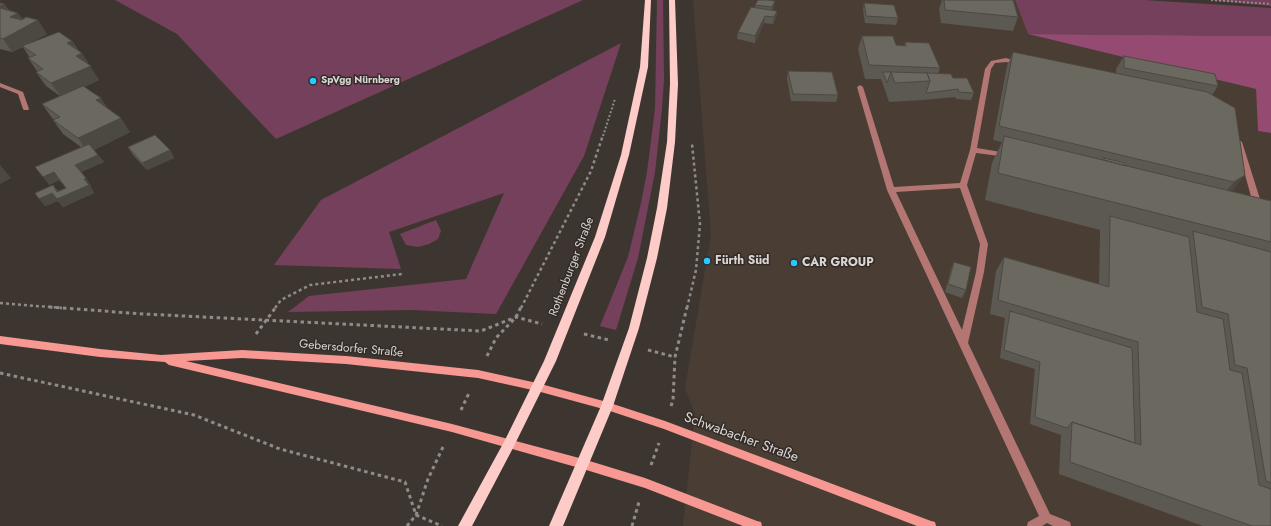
<!DOCTYPE html>
<meta charset="utf-8">
<style>
body{margin:0}
canvas{display:block;background:#3d3630}
</style>
<canvas width="1271" height="526"></canvas>
<script>
const c = document.querySelector('canvas').getContext('2d');
c.lineJoin = 'round';
function paint(path, color) {
  c.fillStyle = color;
  c.fill(path, 'evenodd');
}
function shape(rows) {
  const path = new Path2D();
  for (const r of rows) {
    path.moveTo(r[0], r[1]);
    for (let i = 2; i < r.length; i += 2) path.lineTo(r[i], r[i + 1]);
  }
  return path;
}
function strokePath(path, color, width, dash) {
  c.strokeStyle = color;
  c.lineWidth = width;
  c.lineCap = dash ? 'butt' : 'round';
  c.setLineDash(dash || []);
  c.stroke(path);
}
function drawText(font, color, halo, rows, align = 'center') {
  c.font = font + ' Jost,sans-serif';
  c.lineWidth = 3;
  c.setLineDash([]);
  c.textBaseline = 'middle';
  c.strokeStyle = halo;
  c.fillStyle = color;
  for (const [text, x, y, turn = 0] of rows) {
    c.save();
    c.translate(x, y);
    c.rotate((+turn || 0) * Math.PI / 180);
    c.textAlign = isNaN(turn) ? turn : align;
    if (halo) c.strokeText(text, 0, 0);
    c.fillText(text, 0, 0);
    c.restore();
  }
}
paint(shape([
 [693,0,1015,0,1028,34,1256,89,1258,131,1271,133,1271,526,683,526,695,414,685,388,711,235]
]), '#4a3d34');
paint(shape([
 [115,0,583,0,276,139,177,34],
 [657,0,663,0,664,79,662,109,655,172,638,258,616,330,600,326,628,257,641,203,647,172,655,109],
 [1015,0,1144,0,1271,8,1271,36,1028,34],
 [1210,0,1271,0,1271,6],
 [621,43,584,156,496,314,411,310,288,312,309,296,466,279,504,193,389,232,401,269,274,265,321,200],
 [436,220,441,231,438,239,429,244,418,247,406,245,400,234]
]), '#75405b');
paint(shape([
 [1028,34,1271,36,1271,133,1258,131,1256,89]
]), '#954b71');
strokePath(shape([
 [1211,0,1271,4],
 [603,136,615,99]
]), '#908b86', 2, [2, 2]);
strokePath(shape([
 [0,303,62,308],
 [275,308,281,300,310,285,402,274],
 [521,308,591,171,603,135],
 [687,308,696,270,700,224,692,144]
]), '#908b86', 2.5, [3, 3]);
strokePath(shape([
 [49,307,144,314,481,331,516,317,542,324],
 [256,334,276,307],
 [584,334,609,340],
 [648,350,675,357],
 [487,356,496,338,516,317,521,307],
 [0,373,194,415,280,449,405,482,416,515,442,526],
 [671,406,673,400,675,357,687,307],
 [461,410,469,393],
 [651,465,659,443],
 [407,526,416,515,428,479,443,447],
 [632,526,639,502]
]), '#908b86', 3, [3.5, 3.5]);
paint(shape([
 [1006,58,1022,63,1019,65,1006,62,995,63,991,69,977,148,1007,153,1010,155,1007,157,976,153,967,185,988,244,984,272,968,343,1050,514,1070,522,1071,526,1053,526,1047,523,1042,526,1027,526,1028,522,1039,516,887,190,857,87,860,85,863,87,894,187,960,183,970,150,985,69,991,61,1006,58],
 [960,188,980,244,976,272,962,330,896,192,960,188],
 [0,83,23,92,29,109,28,110,24,110,23,109,18,94,0,87,0,83],
 [1239,140,1242,142,1260,199,1271,215,1271,223,1268,222,1252,200,1236,142,1239,140]
]), '#b37673');
paint(shape([
 [0,336,100,349,161,355,242,350,346,356,478,370,537,383,607,402,665,421,931,521,935,522,936,526,917,526,664,429,607,410,537,391,478,378,346,364,242,358,186,361,452,424,583,459,645,478,757,521,761,522,762,526,743,526,645,488,583,469,452,432,169,365,165,362,100,357,0,344,0,336]
]), '#f89893');
paint(shape([
 [645,0,651,0,648,67,629,155,605,237,556,361,513,448,472,526,458,526,505,440,544,361,595,237,621,155,640,67,645,0],
 [669,0,675,0,678,84,675,142,667,208,657,258,639,328,613,406,563,526,549,526,601,406,629,328,647,258,657,208,667,142,670,84,669,0]
]), '#feccc8');
paint(shape([
 [758,0,774,8,773,10,777,11,776,18,773,24,764,23,755,43,737,39,738,32,755,7,755,5],
 [942,0,1013,0,1018,17,1013,31,941,23,939,9],
 [0,3,4,4,9,10,47,34,29,43,72,41,79,51,99,80,84,87,107,108,130,132,94,150,104,162,81,172,91,186,90,186,94,193,63,207,58,201,45,206,53,185,58,191,66,188,59,180,49,185,81,147,63,134,53,120,54,120,52,118,42,104,60,96,46,86,36,72,37,71,28,58,30,58,23,47,12,52,0,49],
 [864,3,898,18,896,25,865,23,863,10],
 [862,36,896,45,904,46,905,42,940,68,938,74,953,78,974,93,971,100,956,99,955,97,923,100,889,102,885,90,881,79,865,79,858,49],
 [1013,52,1116,74,1116,69,1124,56,1218,86,1212,95,1235,108,1234,189,1230,191,1271,201,1271,526,1203,526,1059,474,1061,435,1030,424,1035,369,1000,358,1005,318,990,314,996,271,1004,257,1099,284,1100,230,985,200,992,163,1002,142,993,140,1007,66],
 [788,71,838,95,836,102,791,101,787,78],
 [128,147,170,150,174,158,147,170,133,155],
 [954,262,966,290,962,298,945,292,951,269]
]), '#5c5952');
paint(shape([
 [775,1,774,8,771,14,772,7],
 [4,4,12,15,18,13,27,26,0,12,0,6],
 [777,11,776,18,773,24,774,17],
 [765,16,764,23,755,43,755,36],
 [38,20,47,34,12,52,3,39],
 [72,41,80,54,82,53,99,80,61,97,51,83,67,43],
 [101,98,110,112,96,100],
 [121,118,130,132,88,153,78,138],
 [170,150,174,158,147,170,142,163],
 [98,155,104,162,80,172,75,165],
 [0,165,11,178,0,184],
 [54,172,59,180,49,185,43,177],
 [1245,175,1234,189,1222,196,1234,182],
 [86,178,91,186,90,186,94,193,63,207,58,201,45,206,39,199,52,193,62,197]
]), '#4b4942');
const building = shape([
 [758,0,768,0,775,1,772,7,755,5,758,0],
 [944,0,1013,0,1018,17,945,10,944,0],
 [0,3,4,4,0,6,0,3],
 [864,3,894,5,898,18,866,16,864,3],
 [751,7,777,11,774,17,765,16,755,36,738,32,751,7],
 [0,8,18,13,10,17,22,20,26,17,38,20,3,39,0,38,0,8],
 [59,32,72,41,67,43,82,53,76,56,91,66,51,83,36,72,43,69,28,58,36,55,22,46,59,32],
 [862,36,893,36,896,45,906,46,905,42,929,43,940,68,869,65,862,36],
 [1013,52,1207,92,1235,108,1245,175,1234,182,999,126,1013,52],
 [1124,56,1215,74,1218,86,1124,68,1124,56],
 [788,71,832,72,838,95,793,94,788,71],
 [883,72,891,72,887,83,883,72],
 [891,72,927,73,930,81,895,83,891,72],
 [927,73,951,74,953,78,967,78,974,93,959,92,958,89,926,93,930,81,927,73],
 [83,86,101,98,96,100,121,118,78,138,53,120,60,117,42,104,83,86],
 [155,135,170,150,142,163,128,147,155,135],
 [1004,136,1271,201,1271,242,998,173,1004,136],
 [89,144,98,155,75,165,86,178,84,179,89,185,57,199,52,193,39,199,35,193,53,185,57,192,66,188,54,172,43,177,35,167,89,144],
 [1104,158,1125,163,1126,166,1104,160,1104,158],
 [1110,216,1189,237,1197,312,1223,319,1230,370,1242,373,1259,485,1271,489,1271,526,1252,526,1070,462,1072,422,1141,445,1138,342,998,300,1004,257,1109,287,1110,216],
 [1193,231,1271,252,1271,483,1266,481,1247,368,1235,365,1228,314,1202,307,1193,231],
 [954,262,971,267,966,290,948,284,954,262],
 [1010,311,1132,348,1135,443,1072,422,1067,428,1035,417,1040,362,1004,350,1010,311]
]);
paint(building, '#6b685f');
strokePath(building, '#4b4942', 1);
for (const [x, y, r, color] of [
 [313,81,4,"#29c8ff"],
 [707,261,4,"#29c8ff"],
 [794,263,4,"#29c8ff"]
]) {
  const dot = new Path2D();
  dot.arc(x, y, r, 0, 2 * Math.PI);
  c.fillStyle = color;
  c.fill(dot);
  strokePath(dot, '#322b27', 1.5);
}
drawText('bold 10px', '#dad6d3', '#322b27', [
 ["SpVgg Nürnberg",321,81]
], 'left');
drawText('bold 12px', '#dad6d3', '#322b27', [
 ["Fürth Süd",715,261],
 ["CAR GROUP",802,263]
], 'left');
drawText('12px', '#dad6d3', '#322b27', [
 ["Rothenburger Straße",572,267,-69],
 ["Gebersdorfer Straße",351,349,5]
]);
drawText('14px', '#dad6d3', '#322b27', [
 ["Schwabacher Straße",741,438,20]
]);
</script>
